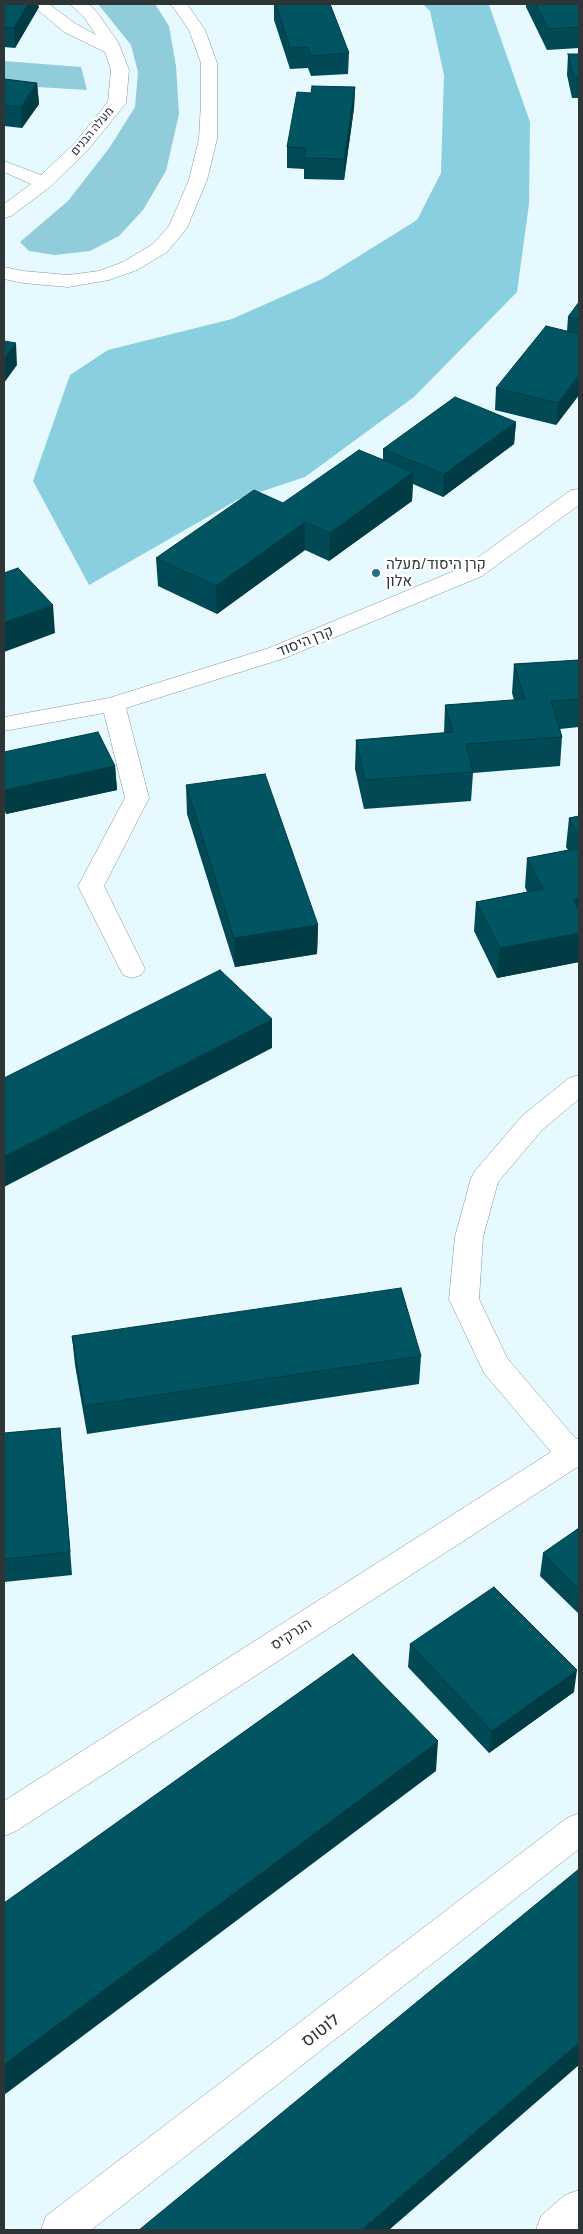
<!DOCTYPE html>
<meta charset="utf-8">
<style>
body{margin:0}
#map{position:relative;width:583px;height:2234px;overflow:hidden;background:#e5f9fe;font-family:Barlow,sans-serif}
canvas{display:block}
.frame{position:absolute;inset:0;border:5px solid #2d3537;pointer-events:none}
</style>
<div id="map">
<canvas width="583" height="2234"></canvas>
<div class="frame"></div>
</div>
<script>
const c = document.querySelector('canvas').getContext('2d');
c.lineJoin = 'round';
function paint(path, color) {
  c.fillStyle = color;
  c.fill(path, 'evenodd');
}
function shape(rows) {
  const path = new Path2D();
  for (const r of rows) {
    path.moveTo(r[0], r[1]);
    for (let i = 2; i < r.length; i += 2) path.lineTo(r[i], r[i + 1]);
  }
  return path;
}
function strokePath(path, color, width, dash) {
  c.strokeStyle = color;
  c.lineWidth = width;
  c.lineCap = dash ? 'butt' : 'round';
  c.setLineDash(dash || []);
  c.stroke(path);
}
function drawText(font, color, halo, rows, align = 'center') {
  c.font = font + ' Barlow,Heebo,sans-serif';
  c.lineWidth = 5;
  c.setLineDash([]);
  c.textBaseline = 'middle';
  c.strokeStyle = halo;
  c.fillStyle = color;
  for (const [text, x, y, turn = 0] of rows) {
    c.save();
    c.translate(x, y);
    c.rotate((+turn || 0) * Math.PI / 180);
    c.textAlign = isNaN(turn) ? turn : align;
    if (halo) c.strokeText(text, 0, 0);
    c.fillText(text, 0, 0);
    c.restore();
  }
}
paint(shape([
 [98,4,155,4,169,26,176,66,179,114,166,171,143,210,119,236,90,251,55,255,29,251,20,242,68,201,110,147,135,107,138,72,131,45],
 [4,61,81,67,87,90,4,85]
]), '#91ccda');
paint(shape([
 [423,4,492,4,489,5,530,122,529,204,517,292,414,397,305,477,239,499,89,585,33,481,70,375,108,350,232,319,322,279,417,220,441,173,444,75,430,11]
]), '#8acfdf');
const minor = shape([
 [31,4,49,4,76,24,96,35,84,17,70,4,88,4,96,11,118,42,129,70,126,103,87,151,50,187,11,216,4,218,4,204,31,184,4,172,4,161,41,175,75,143,108,102,111,70,105,52,64,32,31,4],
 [171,4,187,4,205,30,217,63,217,139,207,180,187,228,167,252,137,270,109,280,68,287,23,283,4,279,4,267,23,271,68,275,99,271,123,262,153,244,169,226,189,180,199,139,201,103,201,63,189,30,171,4],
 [579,489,579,505,482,576,285,658,126,708,149,798,104,886,145,969,141,975,132,978,123,975,78,886,125,798,104,713,4,731,4,717,109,698,269,648,466,566,571,490,579,489],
 [579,1075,579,1099,542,1130,498,1182,483,1237,479,1299,507,1358,576,1439,579,1438,579,1466,16,1831,4,1836,4,1801,551,1452,484,1373,449,1299,455,1237,471,1178,475,1171,522,1116,569,1078,579,1075],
 [579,1813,579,1849,91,2230,41,2230,46,2216,567,1818,579,1813],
 [579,2190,579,2230,536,2230,541,2216,565,2195,579,2190]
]);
strokePath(minor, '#84969b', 1);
paint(minor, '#fff');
paint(shape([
 [4,4,39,7,15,48,4,47],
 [274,4,330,4,349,53,348,74,311,76,308,68,290,69,274,20],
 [526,4,579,4,579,48,547,50,526,7],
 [568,54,579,54,579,98,572,98,567,75],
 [4,79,37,83,39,104,22,128,4,126],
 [355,87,354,108,344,180,304,179,304,169,287,168,287,147,311,93],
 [579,302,579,395,556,425,495,410,496,388,567,331,568,317],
 [516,422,514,444,443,497,413,484,412,501,329,561,305,550,217,614,158,586,156,558,383,460,383,449],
 [579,660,579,727,560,729,562,737,560,766,473,773,471,801,364,809,355,769,356,740,444,733,445,705,514,700,512,693,514,664],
 [4,752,115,766,117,790,6,814,4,808],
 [186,785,318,925,317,954,235,967,187,814],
 [579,816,579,962,497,978,474,931,476,902,527,892,525,887,527,858,568,850,566,847,569,818],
 [72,1336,421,1356,419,1384,87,1434,75,1365],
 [60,1428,72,1575,4,1582,4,1433],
 [579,1528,579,1614,540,1576,543,1553],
 [410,1644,574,1692,489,1753,408,1667]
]), '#014955');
paint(shape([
 [28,4,38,4,39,7,15,48,14,28],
 [37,83,39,104,22,128,21,107],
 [355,87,354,108,344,180,344,159],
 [16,343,17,365,4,383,4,358],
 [579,375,579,395,556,425,558,403],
 [516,422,514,444,443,497,444,474],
 [413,472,412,501,329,561,330,533],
 [305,522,305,550,217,614,216,586],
 [53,605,55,633,4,652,4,622],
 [115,766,117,790,6,814,4,790],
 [579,898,579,927,573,899],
 [318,925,317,954,235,967,234,938],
 [579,933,579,962,497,978,500,948],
 [272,1019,272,1048,4,1187,4,1156],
 [60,1428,62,1451,72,1575,70,1552],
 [577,1670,574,1692,489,1753,492,1731],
 [438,1741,436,1771,4,2095,4,2064],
 [579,2042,579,2065,389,2230,361,2230]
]), '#013c45');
const building = shape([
 [4,4,28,4,14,28,4,27,4,4],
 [276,4,330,4,349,53,311,56,308,47,290,48,276,4],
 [536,4,579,4,579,27,548,29,536,4],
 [568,54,579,54,579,77,574,77,568,54],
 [4,79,37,83,21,107,4,105,4,79],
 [312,86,355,87,344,159,304,158,306,148,287,147,297,92,311,93,312,86],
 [579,302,579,320,568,317,579,302],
 [546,326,579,334,579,375,558,403,496,388,546,326],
 [4,341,16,343,4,358,4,341],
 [455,397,516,422,444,474,383,449,455,397],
 [359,450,413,472,330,533,305,522,216,586,156,558,254,490,283,503,359,450],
 [18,568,53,605,4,622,4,573,18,568],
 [579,660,579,699,551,701,562,737,466,744,473,772,365,780,356,740,453,732,445,705,525,699,514,664,579,660],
 [98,732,115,766,4,790,4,752,98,732],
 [265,774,318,925,234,938,186,785,265,774],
 [579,816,579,836,569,818,579,816],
 [579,848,579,898,573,899,579,911,579,933,500,948,476,902,543,889,527,858,579,848],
 [220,970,272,1019,4,1156,4,1078,220,970],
 [401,1288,421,1356,84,1406,72,1336,401,1288],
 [60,1428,70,1552,4,1559,4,1433,60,1428],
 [579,1528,579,1589,543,1553,579,1528],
 [494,1587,577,1670,492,1731,410,1644,494,1587],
 [353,1654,438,1741,4,2064,4,1903,353,1654],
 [579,1869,579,2042,361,2230,139,2230,579,1869]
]);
paint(building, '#015563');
strokePath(building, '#013c45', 1);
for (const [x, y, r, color] of [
 [376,573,5,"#296f7d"]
]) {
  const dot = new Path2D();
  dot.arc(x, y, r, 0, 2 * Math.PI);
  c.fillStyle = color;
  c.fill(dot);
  strokePath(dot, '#fff', 2);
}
drawText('12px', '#2d3537', '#fff', [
 ["מעלה הבנים",92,131,-50]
]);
drawText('15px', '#2d3537', '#fff', [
 ["קרן היסוד/מעלה",386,564],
 ["אלון",386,581]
], 'left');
drawText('15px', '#2d3537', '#fff', [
 ["קרן היסוד",305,641,-22],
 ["הנרקיס",291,1634,-33]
]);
drawText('18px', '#2d3537', '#fff', [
 ["לוטוס",320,2030,-38]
]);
</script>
